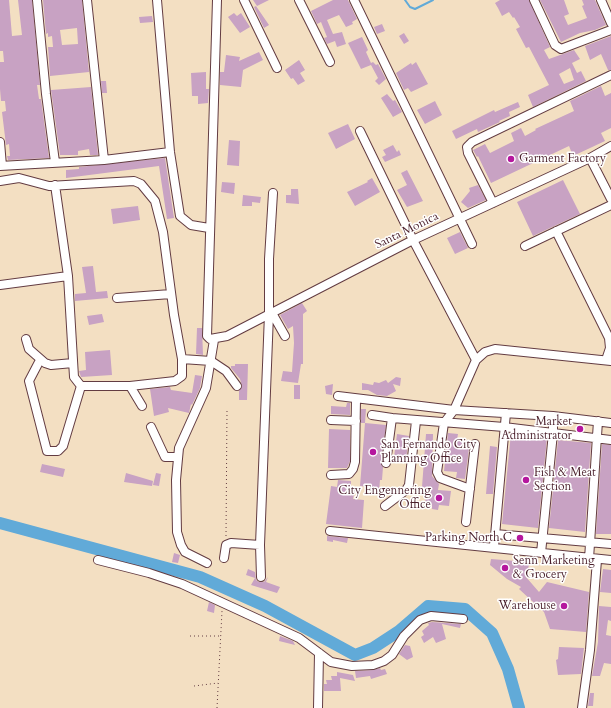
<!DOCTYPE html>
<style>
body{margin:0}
canvas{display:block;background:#f3dfc2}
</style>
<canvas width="611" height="708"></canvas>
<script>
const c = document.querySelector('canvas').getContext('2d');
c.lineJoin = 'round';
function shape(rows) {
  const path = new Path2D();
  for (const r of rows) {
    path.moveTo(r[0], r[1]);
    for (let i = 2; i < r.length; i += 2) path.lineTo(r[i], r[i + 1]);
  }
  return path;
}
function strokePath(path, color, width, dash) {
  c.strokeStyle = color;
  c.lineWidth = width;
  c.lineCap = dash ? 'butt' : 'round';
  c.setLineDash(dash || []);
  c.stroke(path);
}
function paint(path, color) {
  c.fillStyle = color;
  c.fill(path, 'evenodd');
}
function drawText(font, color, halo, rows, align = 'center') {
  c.font = font + ' Cardo,serif';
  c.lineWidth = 3;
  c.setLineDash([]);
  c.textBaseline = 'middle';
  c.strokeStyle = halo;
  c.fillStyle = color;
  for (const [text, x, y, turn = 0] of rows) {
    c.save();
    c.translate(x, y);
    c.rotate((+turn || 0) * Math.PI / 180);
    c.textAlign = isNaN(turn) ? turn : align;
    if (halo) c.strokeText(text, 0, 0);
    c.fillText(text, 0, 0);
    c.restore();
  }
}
strokePath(shape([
 [405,0,410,7,415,9,433,0]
]), '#61aad8', 2);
strokePath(shape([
 [0,523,200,577,265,606,355,655,373,648,399,631,428,606,465,609,492,633,508,669,519,708]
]), '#61aad8', 12);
paint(shape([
 [0,0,9,0,12,36,22,35,18,0,32,0,40,85,37,85,39,99,41,99,49,158,8,160,7,156,10,156,9,144,6,145,2,112,6,111,5,101,1,101,0,89,0,62,4,62,3,51,0,51],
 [43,0,82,0,89,72,50,76,48,47,53,47,52,36,48,37,48,33,46,34],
 [77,28,78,44,62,45,60,30],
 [253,0,269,0,257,6],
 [333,0,348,0,357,19,352,22,353,24,346,27,339,15,327,20,333,34,342,32,346,44,337,47,335,41,327,44,324,38,327,37,321,22,317,24,311,11],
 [500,0,529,0,550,47,544,50,549,59,574,50,580,59,572,63,577,73,581,71,586,81,533,107,528,95,549,85,529,47,526,48,516,29,520,27,514,17,513,18,509,12,502,16,498,8,495,3],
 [570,68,574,80,564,84,559,74],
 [540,0,564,0,569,14,564,16,568,25,587,18,582,6,584,5,582,0,595,0,606,25,595,30,580,33,561,42],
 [256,6,269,25,264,28,254,7],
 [234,13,237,16,241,13,250,27,240,33,228,17],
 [152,16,153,22,140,23,139,17],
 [382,24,385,31,377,34,374,27],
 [404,33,409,41,404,44,399,36],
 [611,36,611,70,608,70,601,54,590,60,585,46],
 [362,37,368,50,366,52,371,63,373,62,376,65,378,64,386,79,379,85,375,81,378,78,371,65,361,69,348,43],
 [259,52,263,60,243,70,241,87,220,85,220,72,224,72,226,55,240,57,239,61],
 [299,60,305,70,300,73,305,81,298,85,293,78,291,79,285,70],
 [416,62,428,84,411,92,408,88,404,90,396,73,411,63,412,65],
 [206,72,206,89,209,89,208,103,198,104,198,96,192,96,191,73],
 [101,81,106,81,107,93,102,93],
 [601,86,605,96,611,93,611,128,601,133,605,141,573,156,569,146,491,183,478,156,477,157,473,150,485,144,490,153,514,141,511,133,521,128,525,136,536,130,535,129,574,111,570,101],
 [91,87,98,155,90,155,89,149,78,151,78,155,60,155,51,90],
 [387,94,393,101,395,100,402,112,393,117,381,98],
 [435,101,442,115,425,124,417,110],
 [518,102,520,107,509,112,510,116,499,121,500,122,478,132,477,129,456,139,452,131,494,110,495,112],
 [348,124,355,139,336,149,328,133],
 [229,140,240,141,239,166,227,165],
 [393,145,397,152,399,150,401,155,385,162,382,157,386,155,383,150],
 [165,158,174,218,167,219,159,166,66,178,66,170,79,169,79,167],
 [407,170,423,201,407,207,397,190,407,185,401,173],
 [372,178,380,192,355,206,347,192,368,182,367,181],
 [563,180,580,214,533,236,517,202],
 [222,182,235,183,234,194,221,192],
 [478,185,486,200,468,208,461,202,470,191,469,188],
 [291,189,298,189,299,204,286,203,286,195,291,195],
 [243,195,261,197,260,203,252,202,252,206,242,206],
 [138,206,140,220,113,224,111,209],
 [460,232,468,248,455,254,447,238],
 [93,266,96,292,107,291,108,298,75,301,75,294,86,293,82,267],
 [302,303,307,311,303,314,303,364,301,364,298,383,281,381,283,371,292,372,294,343,293,326,288,329,280,315],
 [102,314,104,322,89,325,87,316],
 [197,328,202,328,203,355,196,354],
 [110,350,112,375,81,377,79,371,86,370,85,352],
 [235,364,248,364,247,400,239,400,239,391,242,386,240,379,231,368,231,366,235,366],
 [195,375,202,376,200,388,192,405,191,404,189,413,168,408,169,412,154,416,150,389,170,387,171,390,192,393],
 [396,377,401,378,400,386,393,384,396,391,387,396,377,395,368,390,362,390,362,383,373,385,374,382,379,383,386,380,388,383],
 [333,384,332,395,326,394,325,386],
 [294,385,300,385,300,399,294,399],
 [347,403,350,403,350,415,331,414,331,406,346,407],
 [361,409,366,409,365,423,361,423],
 [365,423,386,425,381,462,383,467,382,480,380,480,379,492,369,491,369,487,360,486],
 [329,429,350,430,350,461,347,468,328,468],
 [448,433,458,434,457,440,470,441,465,479,456,478,457,472,444,471],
 [511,433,547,438,538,528,502,524],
 [397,434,409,436,406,459,394,457],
 [426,434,433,434,432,476,439,484,438,490,451,491,449,506,439,505,438,510,432,509,432,505,425,504,427,488,422,487],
 [558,440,591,443,585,532,549,528],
 [602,444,611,445,611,534,596,534],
 [490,446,497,447,493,494,486,494],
 [42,464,65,469,63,477,40,472],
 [126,473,153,481,152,486,124,482],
 [156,473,161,474,159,486,153,485],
 [338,480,351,481,351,490,355,490,353,499,364,500,362,528,326,524,331,486,337,487],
 [327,536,348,538,347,543,333,540,333,542,327,541],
 [174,553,180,555,178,563,172,562],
 [491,559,516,561,529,565,526,577,539,592,547,582,589,592,586,632,550,629,544,612,519,589,521,587,507,579,490,565],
 [248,569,255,572,256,580,259,582,264,582,268,577,266,582,280,587,277,593,251,585,255,578,246,575],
 [603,569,611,570,611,593,600,592],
 [209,602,215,605,214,613,207,611],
 [599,606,611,607,611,621,608,620,606,635,611,636,611,664,604,663,600,676,592,676,598,642],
 [432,622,461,624,460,628,442,624,446,639,436,643,433,637,424,643,421,637,424,635,422,631,429,625,428,623],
 [280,636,293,641,295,645,279,641],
 [405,645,410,646,413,657,407,660,399,654],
 [559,647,584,648,581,674,558,675,556,660,558,659],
 [380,668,381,670,385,669,387,674,371,679,370,676,356,678,355,671,373,670],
 [337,672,353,675,355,681,340,678,341,691,324,691,324,684,327,684,326,680,332,680,331,676,337,676],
 [590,693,594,693,593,706,588,706]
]), '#c8a2c3');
const minor = shape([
 [37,0,46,94,55,162],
 [87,0,104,160],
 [157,0,170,152,180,216,191,225,209,228],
 [217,0,207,336,210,339,227,336,413,240,590,158,611,146],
 [244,0,277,68],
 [299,0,330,62],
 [354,0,472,244],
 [534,0,555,45,561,49,611,30],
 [601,0,611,23],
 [360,131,413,240,476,360],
 [0,142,2,166],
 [590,158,611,199],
 [0,166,104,160,170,152],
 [0,181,19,178,49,186,134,181,141,184,155,201,163,232,174,315,182,359,182,376,175,381,130,386],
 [55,185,68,276,74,377,81,386,130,386,142,406],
 [493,203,468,153,467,147,472,142,611,75],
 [556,231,609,338,610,348,606,360],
 [525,246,611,205],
 [0,285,68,276],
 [117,298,171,294],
 [272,313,285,336],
 [26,339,29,349,45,363,51,365,73,363],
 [182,359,211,361,226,371,237,386],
 [40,360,29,381,47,451,58,451,63,446,81,386],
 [338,396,454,410,553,416,611,423],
 [372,415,392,418],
 [331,420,356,421],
 [151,427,165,457,177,457],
 [386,463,392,418,504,427,611,440],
 [331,475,349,474,353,469,355,462,356,399],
 [470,489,440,478,437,472,444,423,454,410,476,360,485,352,495,349,611,361],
 [385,506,406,490,409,485,416,421],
 [466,522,475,444],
 [330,531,611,560],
 [495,534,611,544],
 [494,547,506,413],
 [541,553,553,433,553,416],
 [224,558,226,545,231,543,260,545],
 [589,559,598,421],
 [98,560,149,573,182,584,299,638,331,662,352,666,373,665,384,661,392,655,404,636,420,620,431,616,463,619],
 [207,563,185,552,181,545,177,532,176,480,179,448,206,388,214,340],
 [261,577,260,545,269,314,269,259,273,193],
 [318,708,319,653],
 [582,708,590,650,597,560]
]);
strokePath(minor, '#633c42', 10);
strokePath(shape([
 [226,536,227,410],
 [190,636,219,636],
 [194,686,218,683],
 [217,708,222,611]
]), '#633c42', 1, [1, 3]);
strokePath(minor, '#fff', 8);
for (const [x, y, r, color] of [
 [511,159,4,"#b5179e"],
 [580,429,4,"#b5179e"],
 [373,452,4,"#b5179e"],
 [526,480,4,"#b5179e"],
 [439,498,4,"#b5179e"],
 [520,538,4,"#b5179e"],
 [505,568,4,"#b5179e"],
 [564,606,4,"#b5179e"]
]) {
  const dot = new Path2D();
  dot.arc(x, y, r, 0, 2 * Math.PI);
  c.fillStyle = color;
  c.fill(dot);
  strokePath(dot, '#fff', 1.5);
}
drawText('12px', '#4a1f2b', '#fff', [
 ["Garment Factory",519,159],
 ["Market",572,422,"right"],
 ["Administrator",572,436,"right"],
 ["San Fernando City",381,445],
 ["Planning Office",381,459],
 ["Fish & Meat",534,473],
 ["Section",534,487],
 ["City Engennering",431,491,"right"],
 ["Office",431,505,"right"],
 ["Parking North C",512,538,"right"],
 ["Senn Marketing",513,561],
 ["& Grocery",513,575],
 ["Warehouse",556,606,"right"]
], 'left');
drawText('12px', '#4a1f2b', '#fff', [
 ["Santa Monica",407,231,-26]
]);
</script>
